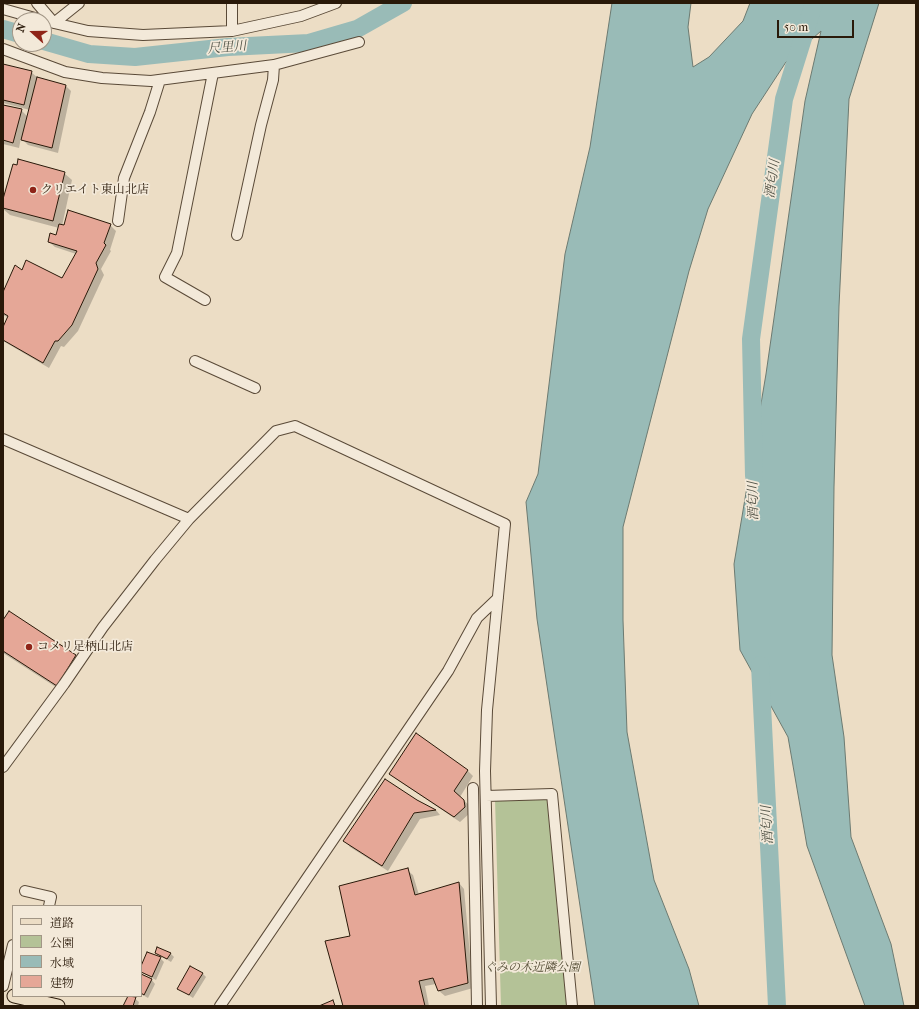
<!DOCTYPE html>
<meta charset="utf-8">
<style>
body{margin:0}
#map{position:relative;width:919px;height:1009px;overflow:hidden;background:#ecddc5;font-family:"IM FELL French Canon","Noto Serif JP",serif}
canvas{display:block}
.frame{position:absolute;inset:0;border:4px solid #291909;pointer-events:none}
.legend{position:absolute;left:12px;top:905px;width:130px;height:92px;box-sizing:border-box;background:#f3e9d9;border:1px solid #a29686;margin:0;padding:5px 7px;list-style:none;font-size:12px;color:#291909}
.legend li{display:flex;align-items:center;gap:8px;height:20px}
.legend b{width:20px;border:1px solid #a29686}
.north{position:absolute;left:12px;top:12px;width:40px;height:40px;box-sizing:border-box;background:#f3e9d9;border:1px solid #a29686;border-radius:50%;rotate:291deg;font-size:11px;font-weight:700;line-height:16px;text-align:center;color:#291909}
.north::after{content:'';display:block;margin:auto;width:14px;height:18px;background:#8f2418;clip-path:polygon(50% 0,100% 100%,50% 72%,0 100%)}
.scale{position:absolute;left:777px;top:20px;width:77px;height:18px;box-sizing:border-box;border:2px solid #291909;border-top:0;padding-left:5px;font-size:12px;line-height:14px;white-space:nowrap;color:#291909;-webkit-text-stroke:3px #f3e9d9;paint-order:stroke}
</style>
<div id="map">
<canvas width="919" height="1009"></canvas>
<div class="frame"></div>
<ul class="legend">
<li><b style="height:5px;background:#ecddc5"></b>道路</li>
<li><b style="height:11px;background:#b4c297"></b>公園</li>
<li><b style="height:11px;background:#99bbb7"></b>水域</li>
<li><b style="height:11px;background:#e5a797"></b>建物</li>
</ul>
<div class="north">N</div>
<div class="scale">50 m</div>
</div>
<script>
const c = document.querySelector('canvas').getContext('2d');
c.lineJoin = 'round';
function paint(path, color) {
  c.fillStyle = color;
  c.fill(path, 'evenodd');
}
function shape(rows) {
  const path = new Path2D();
  for (const r of rows) {
    path.moveTo(r[0], r[1]);
    for (let i = 2; i < r.length; i += 2) path.lineTo(r[i], r[i + 1]);
  }
  return path;
}
function strokePath(path, color, width, dash) {
  c.strokeStyle = color;
  c.lineWidth = width;
  c.lineCap = dash ? 'butt' : 'round';
  c.setLineDash(dash || []);
  c.stroke(path);
}
function drawText(font, color, halo, rows, align = 'center') {
  c.font = font + ' "IM FELL French Canon","Noto Serif JP",serif';
  c.lineWidth = 3.5;
  c.setLineDash([]);
  c.textBaseline = 'middle';
  c.strokeStyle = halo;
  c.fillStyle = color;
  for (const [text, x, y, turn = 0] of rows) {
    c.save();
    c.translate(x, y);
    c.rotate((+turn || 0) * Math.PI / 180);
    c.textAlign = isNaN(turn) ? turn : align;
    if (halo) c.strokeText(text, 0, 0);
    c.fillText(text, 0, 0);
    c.restore();
  }
}
paint(shape([
 [543,797,549,801,558,922,564,963,567,1006,501,1006,495,799]
]), '#b4c297');
const water = shape([
 [612,3,691,3,688,27,693,67,709,57,743,21,750,3,879,3,849,99,839,306,834,487,832,655,844,737,851,837,891,944,904,1006,865,1006,807,846,788,737,740,650,734,564,766,374,805,101,821,31,786,62,752,114,708,209,689,271,623,527,623,620,627,732,654,880,689,969,699,1006,595,1006,537,619,526,502,538,474,565,254,590,147,612,3]
]);
paint(water, '#99bbb7');
strokePath(water, '#6c7a71', 1);
paint(shape([
 [3,65,31,72,38,78,66,86,71,91,58,153,28,145,21,138,19,148,3,144,3,106,21,110,28,117,30,110,3,103],
 [64,173,72,180,62,226,110,225,116,231,110,250,111,251,101,269,104,275,78,331,64,347,61,346,49,368,3,341,3,330,9,318,3,315,3,294,23,271,62,279,76,254,55,247,49,242,57,237,59,228,10,215,3,209,3,203],
 [10,612,76,656,84,663,65,693,3,653,3,622],
 [467,770,473,776,460,797,470,806,470,813,460,822,396,779,390,774],
 [417,801,436,810,440,815,420,819,388,871,350,847,345,841],
 [407,870,413,875,419,895,459,883,464,889,473,988,445,996,439,991,436,984,425,986,429,1006,344,1006,351,937],
 [148,953,160,958,164,962,156,980,141,972],
 [156,953,170,953,174,957,171,962],
 [202,973,206,977,193,998,179,989],
 [141,976,151,979,155,984,148,998,141,994],
 [129,996,132,996,139,1002,138,1006,124,1006]
]), '#0003');
strokePath(shape([
 [3,29,20,34],
 [44,41,89,54,135,57,228,47,309,43,357,29,403,3],
 [754,476,751,339,784,99,814,3],
 [760,665,777,1006]
]), '#99bbb7', 18);
const building = shape([
 [3,64,32,71,24,105,3,100,3,64],
 [37,77,66,85,52,148,21,140,37,77],
 [3,105,22,109,13,143,3,140,3,105],
 [18,159,65,172,53,221,3,208,3,199,13,164,17,165,18,159],
 [68,210,111,224,104,243,106,245,96,263,98,269,72,325,58,341,55,341,43,363,3,340,3,327,8,316,3,313,3,292,15,265,22,270,26,260,62,278,77,251,48,242,50,233,56,235,59,224,64,225,68,210],
 [9,611,76,655,57,686,3,651,3,620,9,611],
 [416,733,468,770,454,791,464,800,465,807,454,817,389,774,416,733],
 [385,779,417,800,436,810,414,813,382,866,343,841,385,779],
 [408,868,415,895,459,882,468,983,438,991,433,978,419,981,425,1006,343,1006,325,941,350,936,339,886,408,868],
 [157,947,171,953,167,959,155,953,157,947],
 [147,952,161,957,152,977,141,972,141,966,147,952],
 [190,966,203,973,189,995,177,989,190,966],
 [141,974,152,979,144,995,141,993,141,974],
 [128,996,136,997,133,1006,123,1006,128,996],
 [333,1000,335,1006,319,1006,333,1000]
]);
paint(building, '#e5a797');
strokePath(building, '#291909', 1);
const minor = shape([
 [37,3,54,23,88,31,143,35,232,31,301,16,336,3],
 [232,3,232,31],
 [3,9,42,20],
 [50,22,54,23,79,3],
 [3,49,65,72,102,78,151,81,274,65,359,42],
 [118,221,124,178,150,112,160,80],
 [237,235,261,125,273,80,274,65],
 [205,300,165,277,177,253,213,73],
 [195,361,255,388],
 [3,439,189,519],
 [3,767,64,684,103,627,155,560,189,519,276,431,295,426,505,524,487,710,485,771,491,1006],
 [473,788,477,1006],
 [486,796,552,794,572,1006],
 [25,891,51,897,49,906],
 [3,986,13,945],
 [220,1006,448,671,477,618,498,598]
]);
const major = shape([
 [14,996,58,1006]
]);
strokePath(minor, '#5a4a38', 12);
strokePath(major, '#291909', 15);
strokePath(minor, '#f3e9d9', 10);
strokePath(major, '#ecddc5', 13);
for (const [x, y, r, color] of [
 [33,190,4,"#8f2418"],
 [29,647,4,"#8f2418"]
]) {
  const dot = new Path2D();
  dot.arc(x, y, r, 0, 2 * Math.PI);
  c.fillStyle = color;
  c.fill(dot);
  strokePath(dot, '#f3e9d9', 1.5);
}
drawText('12px', '#291909', '#f3e9d9', [
 ["クリエイト東山北店",41,190],
 ["コメリ足柄山北店",37,647]
], 'left');
drawText('italic 12px', '#534c34', '#f3e9d9', [
 ["ぐみの木近隣公園",532,968]
]);
drawText('italic 13px', '#505246', '#f3e9d9', [
 ["尺里川",227,48,-5],
 ["酒匂川",773,179,-82],
 ["酒匂川",754,501,-91],
 ["酒匂川",768,825,-93]
]);
</script>
